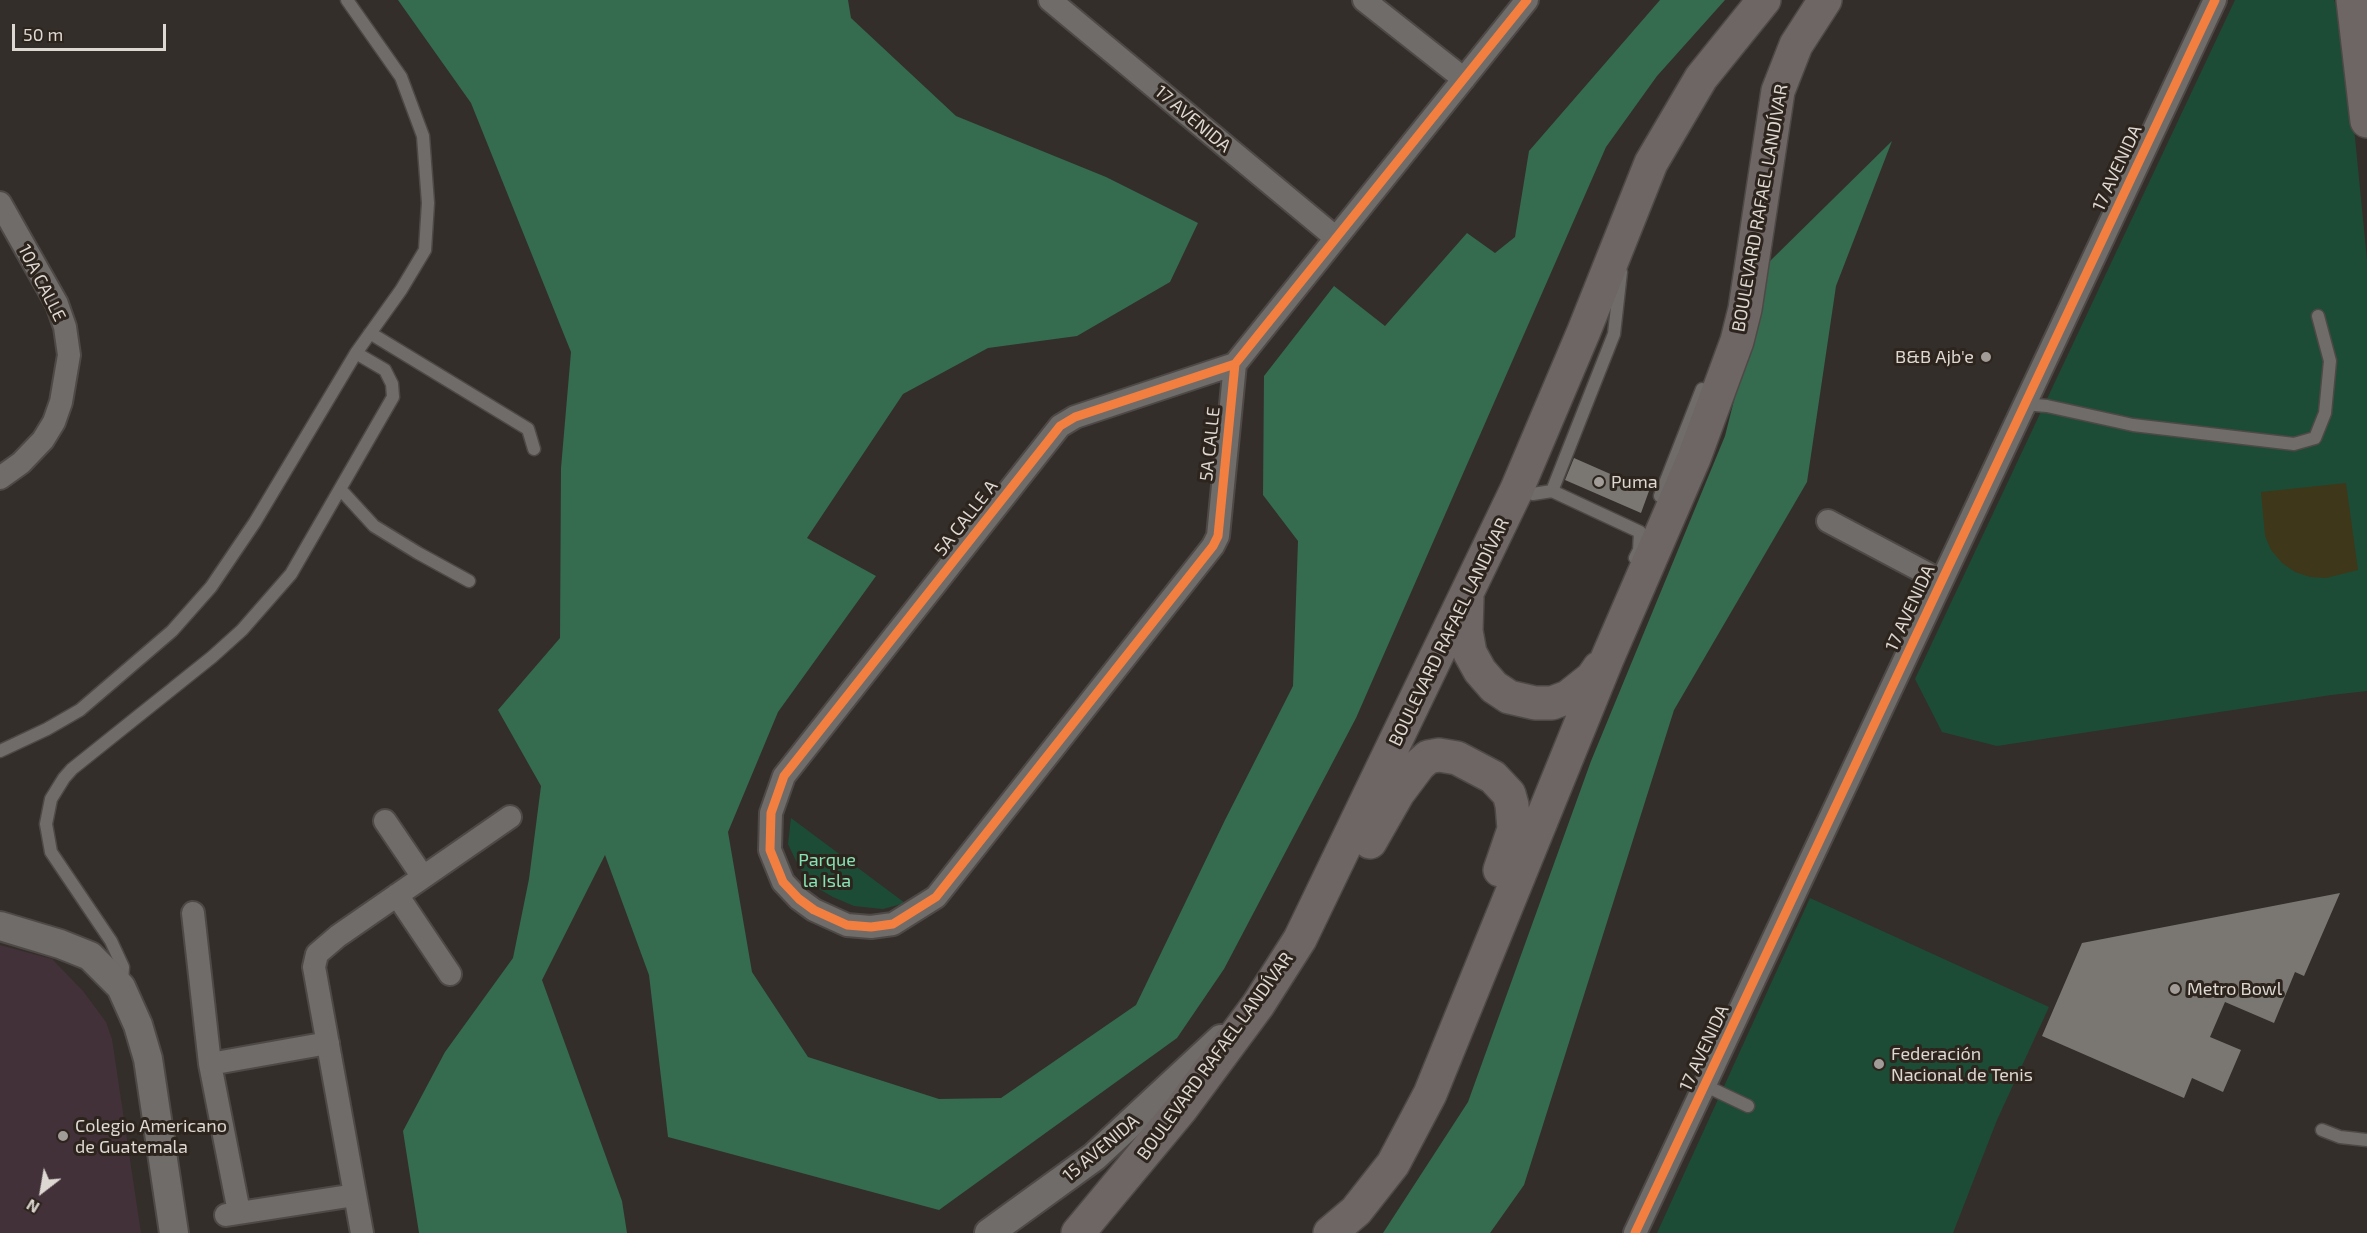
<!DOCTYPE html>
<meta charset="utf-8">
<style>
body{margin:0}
#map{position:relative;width:2367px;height:1233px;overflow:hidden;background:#332e2a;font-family:"Exo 2",sans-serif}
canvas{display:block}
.north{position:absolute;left:12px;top:1161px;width:60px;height:60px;-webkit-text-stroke:4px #2d241d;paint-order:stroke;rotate:211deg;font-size:16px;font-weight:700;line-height:24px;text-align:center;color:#ded8d3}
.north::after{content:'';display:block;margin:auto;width:21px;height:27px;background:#ded8d3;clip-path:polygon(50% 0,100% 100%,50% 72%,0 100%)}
.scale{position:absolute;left:12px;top:24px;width:154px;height:27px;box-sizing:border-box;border:3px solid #ded8d3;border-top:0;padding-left:8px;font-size:18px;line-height:21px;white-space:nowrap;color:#ded8d3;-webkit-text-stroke:4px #2d241d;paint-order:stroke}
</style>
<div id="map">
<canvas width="2367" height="1233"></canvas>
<div class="north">N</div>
<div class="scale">50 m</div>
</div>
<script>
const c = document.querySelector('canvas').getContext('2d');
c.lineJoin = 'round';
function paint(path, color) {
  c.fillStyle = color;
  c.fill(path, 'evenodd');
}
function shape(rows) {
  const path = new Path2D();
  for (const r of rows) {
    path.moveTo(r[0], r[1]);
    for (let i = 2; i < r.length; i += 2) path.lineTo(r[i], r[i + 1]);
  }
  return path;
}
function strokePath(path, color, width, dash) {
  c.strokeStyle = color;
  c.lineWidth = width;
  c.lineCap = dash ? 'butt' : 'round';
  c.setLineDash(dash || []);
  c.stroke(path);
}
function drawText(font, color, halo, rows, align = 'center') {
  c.font = font + ' "Exo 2",sans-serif';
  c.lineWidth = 6;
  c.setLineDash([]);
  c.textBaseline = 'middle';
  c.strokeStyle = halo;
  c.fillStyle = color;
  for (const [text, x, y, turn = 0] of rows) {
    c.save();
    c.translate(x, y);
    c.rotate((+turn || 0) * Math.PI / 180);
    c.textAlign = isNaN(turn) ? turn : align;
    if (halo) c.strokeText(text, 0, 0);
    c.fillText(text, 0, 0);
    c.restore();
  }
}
paint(shape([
 [0,945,52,959,83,991,106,1022,112,1039,141,1233,0,1233]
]), '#423139');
paint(shape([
 [2235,0,2334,0,2344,26,2367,260,2367,691,2331,695,1997,746,1942,732,1915,679],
 [791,818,905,903,883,909,854,906,833,897,814,886,799,867,788,844],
 [1810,898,2049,1007,1997,1120,1953,1233,1657,1233]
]), '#1d4c36');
paint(shape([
 [398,0,848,0,851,18,956,116,1106,177,1198,223,1170,282,1077,336,988,348,903,394,807,538,876,576,778,712,728,832,752,972,808,1057,939,1099,1001,1098,1136,1005,1225,820,1293,686,1298,541,1263,495,1264,376,1334,286,1385,326,1467,233,1495,253,1515,237,1529,151,1660,0,1725,0,1657,76,1606,147,1356,718,1224,969,1177,1038,939,1210,668,1137,649,975,605,855,542,980,622,1201,627,1233,419,1233,403,1131,445,1052,513,958,529,879,541,786,498,710,560,638,561,468,571,352,471,103],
 [1892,141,1836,286,1807,482,1674,710,1524,1185,1490,1233,1383,1233,1468,1102,1591,761,1725,436,1769,262]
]), '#356b4f');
paint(shape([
 [2346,483,2358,570,2326,578,2310,577,2295,572,2282,563,2271,550,2265,536,2261,492]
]), '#3e371a');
paint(shape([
 [1574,458,1649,491,1641,513,1565,480],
 [2340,893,2304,976,2295,972,2274,1023,2225,1002,2210,1037,2241,1050,2223,1092,2192,1078,2184,1098,2042,1036,2082,943]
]), '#7a7672');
const service = shape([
 [370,333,528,429,534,449],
 [2024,404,2047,406,2133,425,2294,444,2315,438,2325,413,2330,361,2318,316],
 [1517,489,1533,494,1552,491,1640,532,1639,550,1635,558],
 [341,490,374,526,418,553,469,581],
 [1552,491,1614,334,1621,272],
 [1660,496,1702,389],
 [0,751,47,729,80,710,172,631,211,587,255,522,356,353,401,290,425,250,428,203,423,136,401,77,347,0],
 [122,982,123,967,111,941,51,852,46,824,51,799,64,778,72,769,212,657,242,630,291,574,393,397,392,384,385,370,356,353],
 [1704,1085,1748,1106],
 [2322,1130,2340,1137,2367,1140]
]);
const minor = shape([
 [1050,0,1336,238],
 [1364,0,1464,79],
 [0,203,57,304,65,327,69,355,61,402,54,422,43,440,21,463,0,478],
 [1235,364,1075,417,1060,426,784,776,771,813,770,850,783,882,799,899,814,910,847,925,871,927,893,924,936,897,1213,546,1218,536,1235,364,1527,0],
 [1828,521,1941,581],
 [385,821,423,877],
 [397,895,450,974],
 [193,913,210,1064,328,1043],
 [210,1064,239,1212],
 [226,1215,355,1195],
 [362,1233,314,967,317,954,338,936,510,817],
 [1635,1233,2215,0]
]);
const tertiary = shape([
 [0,926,60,944,90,956,121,987,138,1025,148,1059,174,1233],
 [989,1233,1094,1157,1221,1039]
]);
const primary = shape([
 [2353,0,2367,121],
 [1467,598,1466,631,1470,653,1480,671,1494,687,1509,697,1535,703,1552,703,1568,697,1592,678,1599,668],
 [1370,842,1398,793,1419,765,1428,757,1439,755,1457,758,1493,777,1509,794,1512,805,1514,829,1500,870],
 [1078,1233,1181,1109,1258,1005,1300,939,1517,489,1584,331,1651,163,1701,78,1764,0],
 [1330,1233,1356,1211,1393,1164,1430,1094,1607,659,1694,458,1737,341,1745,309,1778,91,1796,45,1825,0]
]);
strokePath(service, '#4e4946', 15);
strokePath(minor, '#4e4946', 26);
strokePath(tertiary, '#4e4946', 32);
strokePath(primary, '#4e4946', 36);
strokePath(service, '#6f6c69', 12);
strokePath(minor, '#6f6c69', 22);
strokePath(tertiary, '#6f6c69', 28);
strokePath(primary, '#6e6565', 33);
strokePath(shape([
 [1235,364,1075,417,1060,426,784,776,771,813,770,850,783,882,799,899,814,910,847,925,871,927,893,924,936,897,1213,546,1218,536,1235,364,1527,0],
 [1635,1233,2215,0]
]), '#f27e40', 9);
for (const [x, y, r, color] of [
 [1986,357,6,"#a29c98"],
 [1599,482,6,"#a29c98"],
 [2175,989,6,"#a29c98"],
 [1879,1064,6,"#a29c98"],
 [63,1136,6,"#a29c98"]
]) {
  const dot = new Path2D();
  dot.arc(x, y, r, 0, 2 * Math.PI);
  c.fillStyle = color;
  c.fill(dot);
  strokePath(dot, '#2d241d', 2);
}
drawText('18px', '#ded8d3', '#2d241d', [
 ["17 AVENIDA",1193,119,40],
 ["17 AVENIDA",2117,168,-65],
 ["BOULEVARD RAFAEL LANDÍVAR",1760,208,-80],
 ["10A CALLE",42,283,63],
 ["5A CALLE",1210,444,-84],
 ["5A CALLE A",966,518,-52],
 ["17 AVENIDA",1910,608,-65],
 ["BOULEVARD RAFAEL LANDÍVAR",1449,632,-64],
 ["17 AVENIDA",1704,1048,-65],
 ["BOULEVARD RAFAEL LANDÍVAR",1215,1056,-54],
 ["15 AVENIDA",1101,1148,-40]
]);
drawText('18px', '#ded8d3', '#2d241d', [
 ["B&B Ajb'e",1974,357,"right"],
 ["Puma",1611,482],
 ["Metro Bowl",2187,989],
 ["Federación",1891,1054],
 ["Nacional de Tenis",1891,1075],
 ["Colegio Americano",75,1126],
 ["de Guatemala",75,1147]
], 'left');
drawText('18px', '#86e3b3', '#2d241d', [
 ["Parque",827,860],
 ["la Isla",827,881]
]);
</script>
